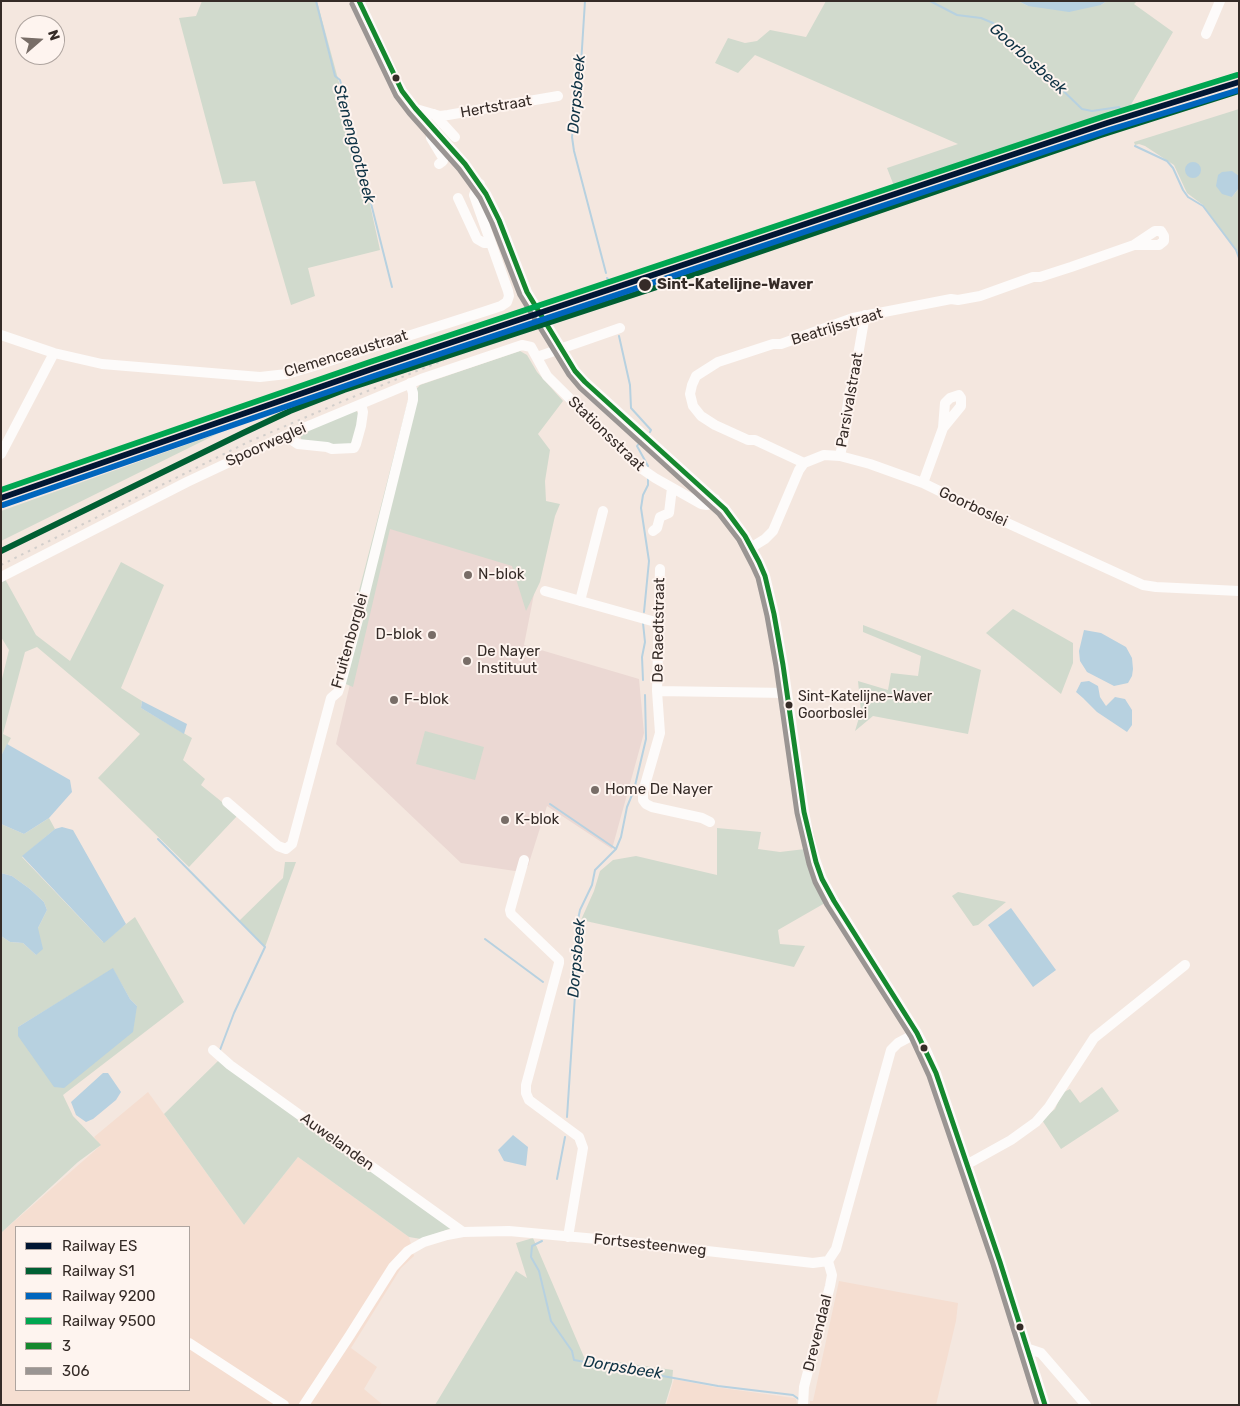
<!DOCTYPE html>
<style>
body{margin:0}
#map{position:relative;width:1240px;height:1406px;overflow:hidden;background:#f4e7df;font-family:Rubik,sans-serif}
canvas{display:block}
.frame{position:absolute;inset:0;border:2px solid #352b27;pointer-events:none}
.legend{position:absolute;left:15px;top:1226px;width:175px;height:165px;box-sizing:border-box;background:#fef4ef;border:1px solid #aea49f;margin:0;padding:6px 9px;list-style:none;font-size:15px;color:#352b27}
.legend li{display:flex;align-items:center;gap:10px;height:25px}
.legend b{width:25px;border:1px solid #aea49f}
.north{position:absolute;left:15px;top:15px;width:50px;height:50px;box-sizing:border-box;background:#fef4ef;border:1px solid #aea49f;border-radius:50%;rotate:71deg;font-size:14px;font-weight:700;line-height:20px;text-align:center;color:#352b27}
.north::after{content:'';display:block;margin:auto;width:18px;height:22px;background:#786d67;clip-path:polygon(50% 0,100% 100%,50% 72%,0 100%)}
</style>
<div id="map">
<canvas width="1240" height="1406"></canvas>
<div class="frame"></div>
<ul class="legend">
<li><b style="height:6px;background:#011633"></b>Railway ES</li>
<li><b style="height:6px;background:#005f33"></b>Railway S1</li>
<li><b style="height:6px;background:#0065bd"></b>Railway 9200</li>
<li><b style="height:6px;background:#00a651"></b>Railway 9500</li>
<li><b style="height:6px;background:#15882e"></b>3</li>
<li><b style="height:6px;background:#9a9593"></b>306</li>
</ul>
<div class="north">N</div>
</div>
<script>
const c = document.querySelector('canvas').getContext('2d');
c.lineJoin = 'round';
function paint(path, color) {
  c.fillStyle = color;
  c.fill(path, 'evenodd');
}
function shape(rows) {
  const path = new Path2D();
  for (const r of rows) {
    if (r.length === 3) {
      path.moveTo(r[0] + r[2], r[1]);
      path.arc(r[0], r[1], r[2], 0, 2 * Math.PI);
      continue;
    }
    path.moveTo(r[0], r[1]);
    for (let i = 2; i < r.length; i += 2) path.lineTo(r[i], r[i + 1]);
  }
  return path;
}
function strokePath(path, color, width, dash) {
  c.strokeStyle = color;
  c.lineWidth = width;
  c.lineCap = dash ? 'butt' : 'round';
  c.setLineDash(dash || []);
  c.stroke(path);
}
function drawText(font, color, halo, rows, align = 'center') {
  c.font = font + ' Rubik,sans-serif';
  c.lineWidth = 4;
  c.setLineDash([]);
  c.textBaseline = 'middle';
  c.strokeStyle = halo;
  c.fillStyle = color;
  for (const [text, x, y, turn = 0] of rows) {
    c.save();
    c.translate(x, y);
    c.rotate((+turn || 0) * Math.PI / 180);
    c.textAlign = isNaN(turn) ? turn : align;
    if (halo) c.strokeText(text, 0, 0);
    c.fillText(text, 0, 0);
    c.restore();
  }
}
paint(shape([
 [148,1092,244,1225,298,1157,409,1237,414,1256,401,1268,351,1348,377,1367,364,1389,383,1405,1,1405,1,1233,100,1146,94,1137],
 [16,1227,189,1227,189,1390,16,1390],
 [839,1281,958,1303,956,1321,936,1405,810,1405,810,1401,813,1401],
 [674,1379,715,1387,794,1398,796,1399,797,1405,666,1405]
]), '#f5ded1');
paint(shape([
 [551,507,524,645,639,679,644,733,612,849,547,806,528,866,515,871,461,863,336,744,372,590,380,569,389,529]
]), '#ebd8d3');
paint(shape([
 [202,1,317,1,362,168,380,250,308,268,315,296,291,305,255,181,223,184,179,18,196,16],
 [826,1,1018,1,1028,6,1101,5,1107,1,1137,1,1134,4,1173,32,1129,108,894,186,887,168,958,144,755,55,738,73,715,63,728,38,745,43,757,41,770,30,806,37],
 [1239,109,1239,176,1238,174,1232,197,1239,188,1239,258,1236,250,1203,205,1187,193,1174,165,1145,146,1139,144,1135,145,1134,142],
 [520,351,527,355,537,372,563,401,538,434,550,450,545,481,546,501,560,504,555,516,540,582,526,611,512,566,390,529,353,687,336,680,409,397,420,385],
 [356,410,359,415,354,440,349,446,302,441,300,436,295,435],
 [219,433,1,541,1,511],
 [121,562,164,585,121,688,142,701,141,708,192,738,183,760,205,779,201,785,238,815,189,867,98,778,140,734,37,647,25,652,3,734,11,738,1,756,1,683,9,650,1,637,1,582,5,579,36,635,70,661],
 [1013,609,1073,643,1073,663,1061,694,986,633],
 [863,625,981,670,968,734,873,716,855,731,861,711,858,681,888,690,891,673,918,676,921,656,863,632],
 [425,731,484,747,475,780,416,764],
 [49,818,55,829,22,857,103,942,135,917,184,1002,63,1095,73,1116,101,1145,78,1162,1,1233,1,936,10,942,23,943,36,955,38,928,47,910,44,902,30,889,12,876,1,873,1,824,24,834],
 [113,969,130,999,137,1006,18,1027],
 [717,828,761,832,758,849,780,852,805,849,808,863,819,894,825,903,778,930,780,944,805,946,794,967,581,920,594,891,600,871,613,860,636,856,717,875],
 [285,862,296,862,265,947,239,921,283,878],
 [958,892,1006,902,978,925,973,926,952,896],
 [219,1060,452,1228,421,1239,409,1237,298,1157,244,1225,164,1114],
 [1102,1087,1119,1111,1061,1149,1042,1120,1055,1109,1062,1093,1070,1089,1080,1103],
 [533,1238,584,1357,673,1370,672,1382,665,1405,435,1405,516,1271,527,1278,516,1243]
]), '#d1dacd');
paint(shape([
 [1018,1,1107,1,1101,5,1069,12,1028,6],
 [1193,170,8],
 [1232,171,1239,176,1239,188,1232,197,1222,194,1216,186,1218,175,1222,172],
 [1084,630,1101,633,1126,647,1132,658,1133,669,1132,676,1128,683,1114,686,1087,672,1080,661,1079,651],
 [1089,681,1098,686,1100,697,1106,706,1115,697,1125,699,1132,710,1132,725,1127,732,1097,712,1083,698,1076,692,1081,682],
 [142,701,187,724,184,734,141,708],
 [7,744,70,780,72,792,49,818,24,834,1,824,1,756],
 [62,827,73,830,126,924,104,943,22,856,55,829],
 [1,873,12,876,30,889,44,902,47,910,38,928,43,949,36,955,23,943,10,942,1,936],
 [1011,908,1056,970,1033,987,988,925],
 [113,968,130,999,137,1006,133,1032,64,1088,54,1087,18,1036,18,1027],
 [103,1073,108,1073,121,1092,116,1100,93,1119,86,1122,76,1115,71,1102],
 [513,1135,528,1147,526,1166,504,1161,498,1150]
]), '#b7d1e0');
strokePath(shape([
 [316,1,335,76,340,80,392,287],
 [585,1,581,64,572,137,574,151,606,273],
 [930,1,957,15,981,18,993,23,1082,109,1092,111,1119,107,1124,112],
 [1135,146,1167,161,1173,168,1183,190,1188,197,1203,206,1236,250,1239,258],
 [607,278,608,279],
 [619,336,630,385,631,408,651,430,650,432],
 [641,441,637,446,648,466],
 [644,612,649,561,641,508,643,495,648,485,648,478],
 [643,623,645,642,642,657,643,680],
 [550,804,616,849],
 [158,839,265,947,234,1013,220,1050],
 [485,939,543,982],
 [567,1117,579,934,577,924,580,910,592,885,595,870,616,849,621,837,627,807,634,790,646,739,645,695],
 [557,1179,565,1137],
 [542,1241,532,1246,531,1257,539,1271,551,1321,572,1351,574,1360,718,1386,793,1395,800,1400]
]), '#b7d1e0', 2);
strokePath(shape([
 [359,1,397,82,402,91,415,108,465,164,486,194,499,220,527,292,575,371,585,382,725,509,745,536,759,562,765,576,774,614,783,665,804,812,809,837,816,862,822,879,834,901,917,1033,926,1050,936,1073,1000,1262,1045,1405],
 [1206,34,1220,1],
 [416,109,440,116,448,115,558,96],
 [434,114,455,137],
 [435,130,431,138,443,158,443,161,439,164],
 [458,198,477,239,484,243,490,243],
 [1,335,54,353,102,364,260,377,287,374,314,366,486,311,501,306,507,302,509,296,508,291,474,195,477,187,480,184],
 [537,357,620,328],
 [289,434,292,440,298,444,327,447,332,449,354,448,356,444,361,426,363,412,361,404],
 [1,454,54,353],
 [840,456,847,422,846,415,850,391,853,384,865,315],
 [804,463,755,440,748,440,715,425,701,416,693,406,690,394,692,385,696,376,718,362,773,344,781,344,853,318,951,299,958,300,980,296,1033,277,1040,277,1071,267,1134,245,1159,245,1164,241,1164,236,1161,231,1155,231,1134,245],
 [923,483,943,428,945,403,950,398,959,395,961,398,961,406,943,428],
 [653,531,657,528,660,517,669,513,672,488],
 [752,547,765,539,773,531,799,470,804,463,824,455,840,456,870,464,923,483,970,506,1143,585,1156,587,1239,591],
 [660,569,657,691,660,733,643,792,643,800,646,804,652,807,702,818,710,822],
 [1,577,187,482,289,434,421,379,522,345,531,347,547,376,639,467,655,478,701,504,707,505,715,499],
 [545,591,659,623],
 [580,601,603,511],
 [657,691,787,693],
 [227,802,278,846,286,849,292,844,331,698,338,692,341,683,363,601,413,400,413,393,410,383],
 [524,860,510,910,511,914,559,960,559,963,526,1085,526,1093,529,1100,579,1137,583,1148,568,1237],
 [213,1050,230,1065,463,1232],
 [966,1165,1011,1140,1036,1122,1049,1107,1094,1038,1185,965],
 [189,1343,284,1405],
 [1029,1349,1041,1353,1086,1405],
 [304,1405,350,1335,393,1267,408,1251,424,1242,447,1235,463,1232,509,1231,619,1241,813,1263,828,1261,836,1249,891,1050,898,1043,917,1033],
 [803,1405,804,1387,830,1286,832,1275,828,1261]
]), '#fdfbfa', 10);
strokePath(shape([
 [1,565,246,443,348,399,444,360]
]), '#d2cecb', 2, [2.5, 5]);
strokePath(shape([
 [359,1,402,91,415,108,465,164,486,194,499,220,527,292,575,371,585,382,725,509,745,536,759,562,765,576,774,614,783,665,804,812,816,862,822,879,834,901,917,1033,936,1073,1000,1262,1045,1405]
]), '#15882e', 5);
strokePath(shape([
 [352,4,396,96,409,113,459,169,480,198,492,223,520,295,569,375,580,388,719,514,739,540,752,565,758,578,767,616,776,666,797,813,809,864,815,882,827,905,911,1037,929,1076,993,1264,1037,1405]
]), '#9a9593', 5);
strokePath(shape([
 [1,498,372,369,1107,123,1239,82]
]), '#011633', 6);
strokePath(shape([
 [1,551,243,433,290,411,344,390,657,287,1101,135,1239,91]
]), '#005f33', 6);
strokePath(shape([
 [3,505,374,376,1109,130,1239,90]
]), '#0065bd', 6);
strokePath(shape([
 [1,490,370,362,1105,116,1237,75]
]), '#00a651', 6);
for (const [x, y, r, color] of [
 [396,78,4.5,"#352b27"],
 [645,285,7,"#352b27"],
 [468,575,5,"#786d67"],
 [432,635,5,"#786d67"],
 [467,661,5,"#786d67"],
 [394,700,5,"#786d67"],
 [789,705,4.5,"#352b27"],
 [595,790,5,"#786d67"],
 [505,820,5,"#786d67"],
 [924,1048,4.5,"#352b27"],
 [1020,1327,4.5,"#352b27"]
]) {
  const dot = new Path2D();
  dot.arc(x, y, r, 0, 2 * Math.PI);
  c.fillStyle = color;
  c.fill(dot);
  strokePath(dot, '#fef4ef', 2);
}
drawText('14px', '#352b27', '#fef4ef', [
 ["Sint-Katelijne-Waver",798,697],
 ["Goorboslei",798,714]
], 'left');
drawText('15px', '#352b27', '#fef4ef', [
 ["Hertstraat",496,107,-10],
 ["Beatrijsstraat",837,327,-17],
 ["Clemenceaustraat",346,354,-17],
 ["Parsivalstraat",850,400,-80],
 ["Stationsstraat",606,434,44],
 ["Spoorweglei",266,445,-24],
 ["Goorboslei",973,507,25],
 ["De Raedtstraat",659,630,-89],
 ["Fruitenborglei",350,641,-74],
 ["Auwelanden",337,1142,36],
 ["Fortsesteenweg",650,1245,6],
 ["Drevendaal",818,1333,-76]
]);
drawText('bold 15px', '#352b27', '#fef4ef', [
 ["Sint-Katelijne-Waver",657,285]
], 'left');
drawText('15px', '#352b27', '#fef4ef', [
 ["N-blok",478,575],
 ["D-blok",422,635,"right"],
 ["De Nayer",477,652],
 ["Instituut",477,669],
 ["F-blok",404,700],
 ["Home De Nayer",605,790],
 ["K-blok",515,820]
], 'left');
drawText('italic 16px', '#0e3244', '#fef4ef', [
 ["Goorbosbeek",1028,59,42],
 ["Dorpsbeek",577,94,-85],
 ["Stenengootbeek",354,144,75],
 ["Dorpsbeek",577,958,-85],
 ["Dorpsbeek",623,1368,9]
]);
</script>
